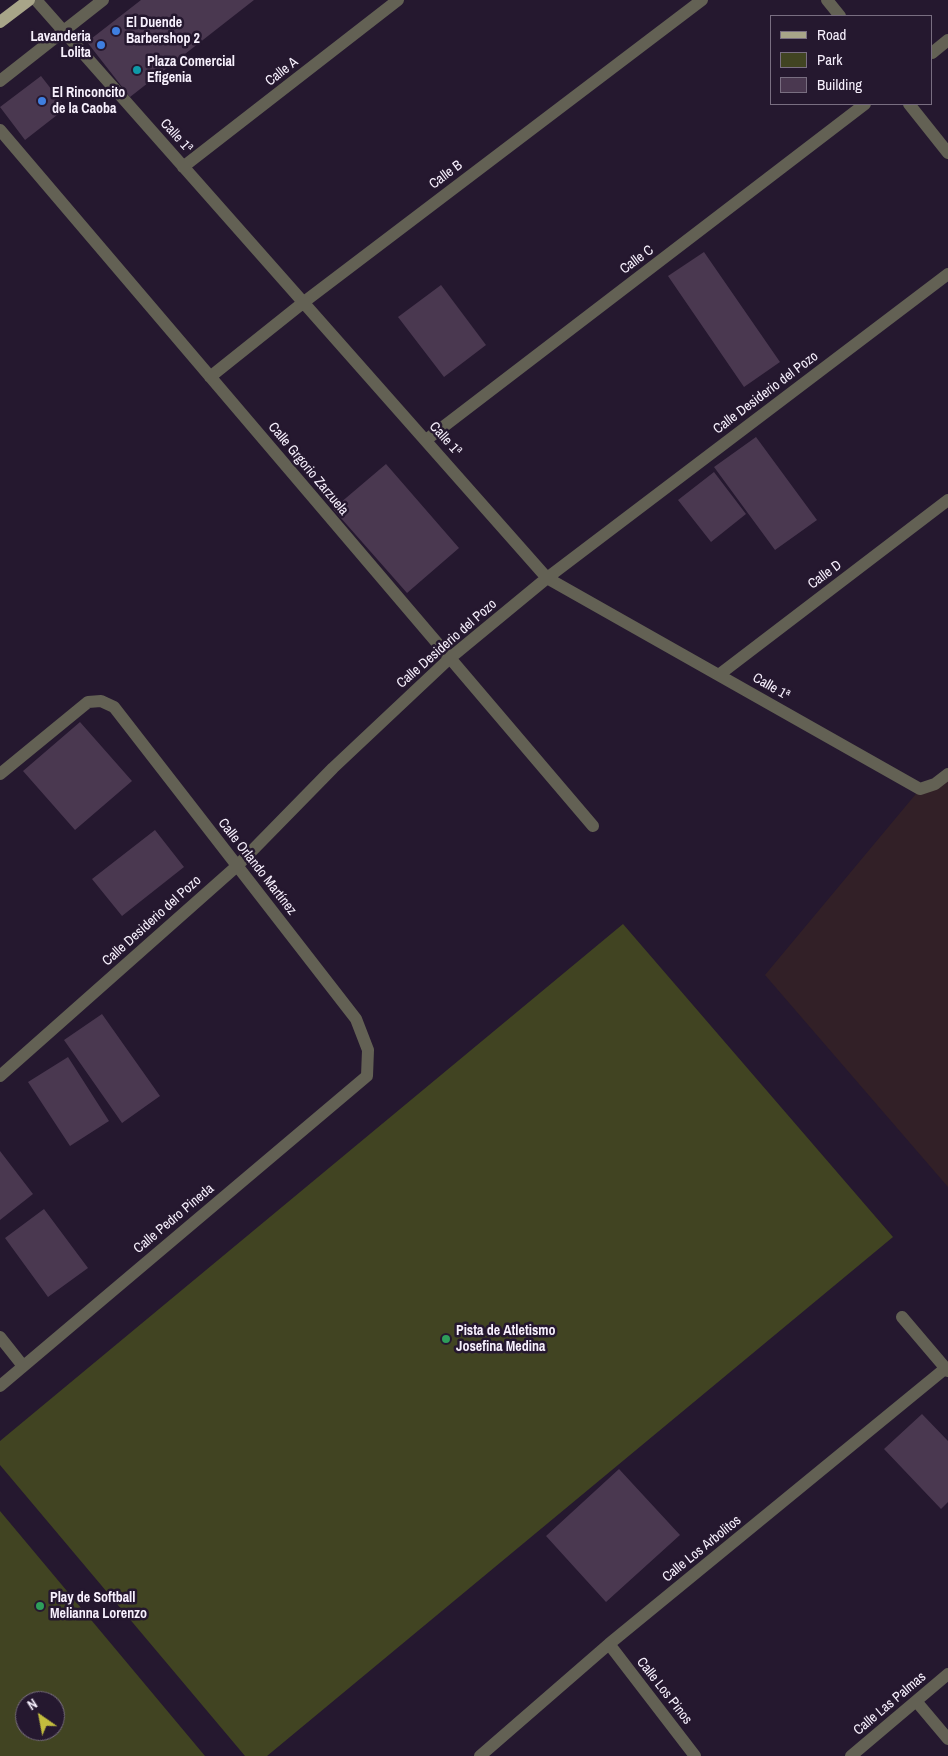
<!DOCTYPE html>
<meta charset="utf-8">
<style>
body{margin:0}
#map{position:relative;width:948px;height:1756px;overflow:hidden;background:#25182f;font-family:"Archivo Narrow",sans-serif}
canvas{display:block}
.legend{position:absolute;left:770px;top:15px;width:162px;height:90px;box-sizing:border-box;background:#25182f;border:1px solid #796e81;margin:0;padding:6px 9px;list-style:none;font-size:15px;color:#f7f0fd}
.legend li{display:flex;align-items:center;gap:10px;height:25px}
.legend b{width:25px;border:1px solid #796e81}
.north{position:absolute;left:15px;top:1691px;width:50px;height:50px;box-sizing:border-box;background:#25182f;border:1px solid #796e81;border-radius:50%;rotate:327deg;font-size:14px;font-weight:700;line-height:20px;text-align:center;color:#f7f0fd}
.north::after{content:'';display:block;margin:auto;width:18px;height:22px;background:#c3bd3e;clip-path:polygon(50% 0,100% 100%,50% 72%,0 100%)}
</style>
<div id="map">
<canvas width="948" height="1756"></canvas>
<ul class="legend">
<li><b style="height:6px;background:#a8a589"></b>Road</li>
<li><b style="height:14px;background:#414422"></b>Park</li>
<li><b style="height:14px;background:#4a3850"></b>Building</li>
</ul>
<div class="north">N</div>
</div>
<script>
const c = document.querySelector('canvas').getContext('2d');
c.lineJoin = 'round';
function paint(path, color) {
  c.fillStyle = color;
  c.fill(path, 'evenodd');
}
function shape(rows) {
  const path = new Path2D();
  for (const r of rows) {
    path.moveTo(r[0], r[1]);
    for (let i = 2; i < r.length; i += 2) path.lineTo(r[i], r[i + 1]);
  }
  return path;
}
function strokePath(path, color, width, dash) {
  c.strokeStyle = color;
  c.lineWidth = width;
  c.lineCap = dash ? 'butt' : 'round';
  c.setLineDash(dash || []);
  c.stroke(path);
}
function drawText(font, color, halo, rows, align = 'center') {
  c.font = font + ' "Archivo Narrow",sans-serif';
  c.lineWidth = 5;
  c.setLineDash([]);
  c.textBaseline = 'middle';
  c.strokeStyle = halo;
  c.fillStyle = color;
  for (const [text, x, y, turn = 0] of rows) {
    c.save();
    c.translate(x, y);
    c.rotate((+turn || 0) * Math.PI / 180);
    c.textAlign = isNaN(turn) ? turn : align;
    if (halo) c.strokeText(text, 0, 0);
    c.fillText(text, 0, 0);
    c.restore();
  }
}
paint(shape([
 [948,768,948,1187,765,975,920,789]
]), '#322027');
paint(shape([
 [623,924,893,1237,267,1756,245,1756,0,1465,0,1441],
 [0,1511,205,1756,0,1756],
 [25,1701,55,1701,55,1731,25,1731]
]), '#414422');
paint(shape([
 [141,0,254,0,130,97,87,42],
 [41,76,66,108,25,140,0,107],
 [704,252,780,362,744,387,668,276],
 [441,285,486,345,444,377,398,317],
 [756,437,817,520,775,550,714,467],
 [386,464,459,548,407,593,333,509],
 [714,472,746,514,711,542,678,500],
 [80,722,132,781,75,830,23,771],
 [155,830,184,867,122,916,92,879],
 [102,1014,160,1096,122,1123,64,1040],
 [68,1057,109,1121,70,1146,28,1082],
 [0,1151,33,1194,0,1220],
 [44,1209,88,1268,48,1297,5,1238],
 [922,1414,948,1441,948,1502,941,1509,884,1449],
 [619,1469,680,1535,606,1602,546,1536]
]), '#4a3850');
strokePath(shape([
 [36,0,547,578,920,789,935,784,948,774],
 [827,0,840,16],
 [932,53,948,40],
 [0,81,103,0],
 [909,104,948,153],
 [0,130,593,826],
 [183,167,398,0],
 [210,377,304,302,702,0],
 [426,440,865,104],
 [720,674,948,500],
 [0,774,88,702,101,701,114,707,356,1019,368,1050,367,1076,0,1386],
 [0,1076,237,866,333,768,450,658,547,578,948,274],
 [902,1317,948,1371],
 [0,1337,23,1366],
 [609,1644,695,1756],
 [916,1701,948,1739],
 [480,1756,609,1644,946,1368],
 [851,1756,948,1674]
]), '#636154', 12);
strokePath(shape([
 [0,22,29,0]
]), '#a8a589', 12);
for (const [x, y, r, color] of [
 [116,31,5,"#3f7fe0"],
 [101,45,5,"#3f7fe0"],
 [137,70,5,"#0f9aa8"],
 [42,101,5,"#3f7fe0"],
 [446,1339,5,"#2e9e5b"],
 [40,1606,5,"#2e9e5b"]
]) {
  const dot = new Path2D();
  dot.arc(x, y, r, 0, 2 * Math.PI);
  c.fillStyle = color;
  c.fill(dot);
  strokePath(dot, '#25182f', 2);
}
drawText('bold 14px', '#f7f0fd', '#25182f', [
 ["El Duende",126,23],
 ["Barbershop 2",126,39],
 ["Lavanderia",91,37,"right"],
 ["Lolita",91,53,"right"],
 ["Plaza Comercial",147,62],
 ["Efigenia",147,78],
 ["El Rinconcito",52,93],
 ["de la Caoba",52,109],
 ["Pista de Atletismo",456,1331],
 ["Josefina Medina",456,1347],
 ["Play de Softball",50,1598],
 ["Melianna Lorenzo",50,1614]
], 'left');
drawText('14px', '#f7f0fd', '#25182f', [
 ["Calle A",282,72,-38],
 ["Calle 1ª",176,136,48],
 ["Calle B",446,175,-37],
 ["Calle C",637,260,-37],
 ["Calle Desiderio del Pozo",766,393,-37],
 ["Calle 1ª",445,439,48],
 ["Calle Grgorio Zarzuela",308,469,50],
 ["Calle D",825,575,-37],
 ["Calle Desiderio del Pozo",447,644,-41],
 ["Calle 1ª",771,687,30],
 ["Calle Orlando Martínez",257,867,52],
 ["Calle Desiderio del Pozo",152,921,-42],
 ["Calle Pedro Pineda",174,1219,-40],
 ["Calle Los Arbolitos",702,1549,-39],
 ["Calle Los Pinos",664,1691,52],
 ["Calle Las Palmas",890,1704,-40]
]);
</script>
